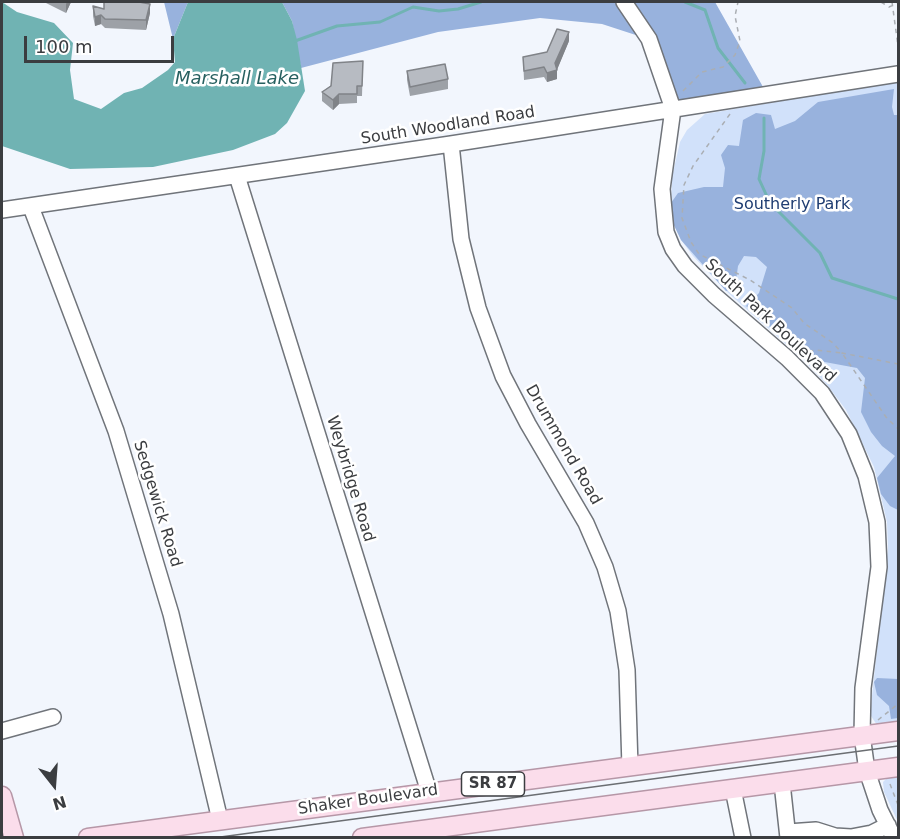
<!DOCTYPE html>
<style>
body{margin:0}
#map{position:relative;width:900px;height:839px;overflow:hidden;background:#f2f6fd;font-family:"DejaVu Sans",sans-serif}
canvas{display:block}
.frame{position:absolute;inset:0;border:3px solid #3b3d40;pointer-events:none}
.north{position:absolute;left:24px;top:755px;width:60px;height:60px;-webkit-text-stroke:4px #fff;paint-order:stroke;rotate:163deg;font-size:16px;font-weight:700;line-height:24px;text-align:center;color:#3b3d40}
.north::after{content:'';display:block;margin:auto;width:21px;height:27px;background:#3b3d40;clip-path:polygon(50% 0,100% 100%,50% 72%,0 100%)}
.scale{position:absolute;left:24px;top:36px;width:150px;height:27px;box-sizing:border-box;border:3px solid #3b3d40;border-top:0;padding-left:8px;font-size:18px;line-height:21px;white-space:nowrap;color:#3b3d40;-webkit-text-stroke:4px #fff;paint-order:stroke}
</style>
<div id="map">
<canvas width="900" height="839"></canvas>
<div class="frame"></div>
<div class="north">N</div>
<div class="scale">100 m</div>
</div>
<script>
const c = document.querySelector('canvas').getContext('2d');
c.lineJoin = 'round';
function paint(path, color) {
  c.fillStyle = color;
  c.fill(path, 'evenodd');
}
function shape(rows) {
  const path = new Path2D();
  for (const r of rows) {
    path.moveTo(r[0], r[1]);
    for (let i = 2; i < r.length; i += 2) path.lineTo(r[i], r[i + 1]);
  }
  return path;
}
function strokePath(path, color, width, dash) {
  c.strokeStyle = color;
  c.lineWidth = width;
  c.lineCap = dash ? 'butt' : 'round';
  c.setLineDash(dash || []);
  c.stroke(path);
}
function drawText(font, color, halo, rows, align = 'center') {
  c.font = font + ' "DejaVu Sans",sans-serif';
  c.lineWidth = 5;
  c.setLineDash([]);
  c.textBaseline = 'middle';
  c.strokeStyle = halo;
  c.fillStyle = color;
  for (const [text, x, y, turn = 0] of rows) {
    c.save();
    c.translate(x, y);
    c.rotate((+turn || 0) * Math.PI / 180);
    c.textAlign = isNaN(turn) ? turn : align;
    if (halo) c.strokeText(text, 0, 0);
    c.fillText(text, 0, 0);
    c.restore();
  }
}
paint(shape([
 [898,81,898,725,877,725,871,716,871,705,888,548,887,522,874,467,846,410,828,386,805,361,726,291,693,256,681,240,672,221,671,203,672,177,680,142,687,130,705,114],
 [898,773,898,822,884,792,883,782,889,776]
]), '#d1e1fa');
paint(shape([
 [164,2,188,2,173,39],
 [282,2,715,2,767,94,673,109,648,39,602,24,540,18,438,32,301,68,292,21],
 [894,89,892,107,894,115,898,115,898,510,890,506,881,494,877,478,895,456,882,446,871,432,861,412,865,378,857,368,814,360,801,354,746,306,759,293,767,267,756,257,744,256,738,266,735,288,726,291,681,240,672,221,671,203,678,193,704,187,723,187,725,168,721,155,728,145,739,146,743,120,756,113,771,115,775,129,795,121,818,102],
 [877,678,898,679,898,718,891,719,889,706,877,695,874,682]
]), '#98b2dd');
paint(shape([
 [2,2,17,12,54,23,73,43,70,70,74,99,101,109,124,93,142,88,168,70,175,62,173,39,188,2,282,2,292,21,297,40,305,91,287,123,275,134,233,150,153,167,70,169,2,146]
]), '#70b3b3');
strokePath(shape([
 [685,2,705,10,718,48,745,83],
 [295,41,337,26,380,22,413,7,439,11,458,9,481,2],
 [764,118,764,151,759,179,770,203,820,253,832,278,898,299]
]), '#70b3b3', 3);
const minor = shape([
 [624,2,649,39,673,109,662,189,666,232,673,249,685,266,714,295,787,358,822,393,849,434,866,476,877,522,879,567,863,688,862,735,867,771,880,810,894,838],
 [451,144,461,239,478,308,503,376,528,424,586,523,605,567,618,611,627,670,630,767],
 [237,176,429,792],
 [31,207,116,431,171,614,220,820],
 [2,210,451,144,898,74],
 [2,731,53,717],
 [782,783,788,838],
 [733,789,743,838],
 [788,832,816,830,835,836,851,837,872,833,888,825]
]);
const major = shape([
 [2,796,14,838],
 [88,838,898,731],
 [362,838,898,767]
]);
strokePath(minor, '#70747a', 18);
strokePath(major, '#b697a7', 21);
strokePath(shape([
 [881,2,889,7,898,3],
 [892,2,898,46],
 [683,91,702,72,723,67,735,55,740,41,735,16,738,2],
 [730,114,693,166,684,185,682,218,691,242,699,254,750,280,792,308,804,323,833,343,842,353,898,364],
 [800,353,816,350,842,353,886,417,898,429],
 [878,720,898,704],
 [890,784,898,805]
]), '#aaaeb3', 1.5, [4.5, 4.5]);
strokePath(minor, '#fff', 15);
strokePath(major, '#fbddeb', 18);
strokePath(shape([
 [213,838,898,746]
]), '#6b6e72', 1.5);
paint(shape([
 [44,2,71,2,66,13],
 [93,6,104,9,150,13,146,30,105,28,101,24,95,26,93,16],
 [569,41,557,69,557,79,547,82,544,77,524,80,523,57,547,52],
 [363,61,362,96,357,96,357,103,339,104,333,110,322,101,322,92],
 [407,71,448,79,448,89,410,96,407,80]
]), '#9da1a7');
paint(shape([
 [67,2,71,2,66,13,66,4],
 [150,4,150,13,146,30,146,20],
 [101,15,101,24,95,26,95,17],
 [569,32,569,41,557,70,557,79,547,82,547,73,555,63],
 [339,94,339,104,333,110,333,100]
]), '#808388');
const building = shape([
 [104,2,139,2,150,4,146,20,105,19,101,15,95,17,93,6,104,9,104,2],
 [557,29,569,32,555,63,557,70,547,73,544,67,524,71,523,57,547,52,557,29],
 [363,61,362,86,357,86,357,94,339,94,333,100,322,92,331,86,333,63,363,61],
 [445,64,448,79,410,87,407,71,445,64]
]);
paint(building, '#b7bbc2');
strokePath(building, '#808388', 1.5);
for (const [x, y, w] of [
 [493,784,63]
]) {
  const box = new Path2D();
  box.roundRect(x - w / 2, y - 12, w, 24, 4.5);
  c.fillStyle = '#fff';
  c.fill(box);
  strokePath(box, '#3b3d40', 1.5);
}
drawText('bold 15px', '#3b3d40', null, [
 ["SR 87",493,784]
]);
drawText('16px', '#3b3d40', '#fff', [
 ["South Woodland Road",448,126,-9],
 ["South Park Boulevard",770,321,43],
 ["Drummond Road",563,445,60],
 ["Weybridge Road",350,479,73],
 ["Sedgewick Road",157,504,73],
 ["Shaker Boulevard",368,800,-8]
]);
drawText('16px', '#1f3d72', '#fff', [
 ["Southerly Park",792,205]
]);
drawText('italic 18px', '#276060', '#fff', [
 ["Marshall Lake",237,79]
]);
</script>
